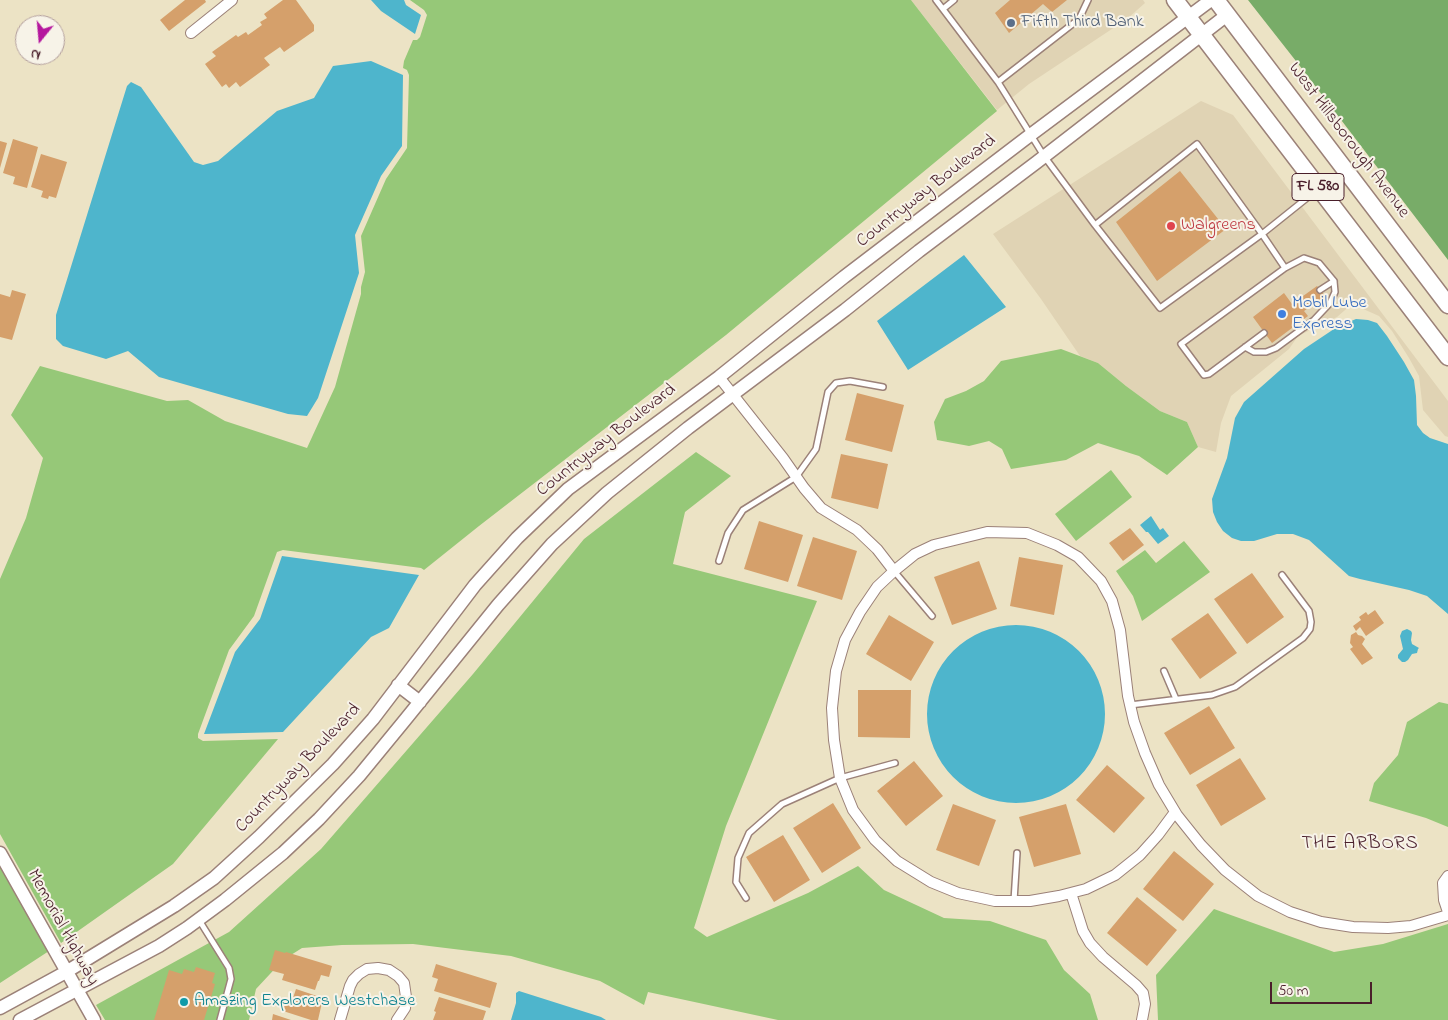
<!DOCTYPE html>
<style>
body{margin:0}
#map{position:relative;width:1448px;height:1020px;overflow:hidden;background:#ece3c5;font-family:"Indie Flower",sans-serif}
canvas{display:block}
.north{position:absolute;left:15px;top:15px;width:50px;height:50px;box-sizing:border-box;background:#f7f3e8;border:1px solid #b29e9c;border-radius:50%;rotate:197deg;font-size:14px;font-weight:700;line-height:20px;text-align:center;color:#4a1f2b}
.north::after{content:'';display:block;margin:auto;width:18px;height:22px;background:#b5179e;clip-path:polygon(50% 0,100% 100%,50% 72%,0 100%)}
.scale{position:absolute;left:1270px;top:982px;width:102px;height:22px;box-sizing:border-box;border:2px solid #4a1f2b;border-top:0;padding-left:6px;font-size:15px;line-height:18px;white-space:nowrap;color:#4a1f2b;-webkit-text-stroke:4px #f7f3e8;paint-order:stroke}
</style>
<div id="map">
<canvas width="1448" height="1020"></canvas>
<div class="north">N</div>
<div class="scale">50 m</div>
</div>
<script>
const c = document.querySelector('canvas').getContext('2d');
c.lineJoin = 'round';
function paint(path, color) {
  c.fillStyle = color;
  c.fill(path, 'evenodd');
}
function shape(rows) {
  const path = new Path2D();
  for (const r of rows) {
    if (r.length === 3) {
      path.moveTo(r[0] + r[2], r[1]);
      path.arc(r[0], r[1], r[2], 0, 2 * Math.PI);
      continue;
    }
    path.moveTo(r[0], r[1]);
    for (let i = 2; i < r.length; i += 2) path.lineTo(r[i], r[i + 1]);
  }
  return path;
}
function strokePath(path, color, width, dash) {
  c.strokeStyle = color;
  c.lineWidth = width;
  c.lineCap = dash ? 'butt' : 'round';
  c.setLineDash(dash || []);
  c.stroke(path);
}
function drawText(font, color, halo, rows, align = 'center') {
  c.font = font + ' "Indie Flower",sans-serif';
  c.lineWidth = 4;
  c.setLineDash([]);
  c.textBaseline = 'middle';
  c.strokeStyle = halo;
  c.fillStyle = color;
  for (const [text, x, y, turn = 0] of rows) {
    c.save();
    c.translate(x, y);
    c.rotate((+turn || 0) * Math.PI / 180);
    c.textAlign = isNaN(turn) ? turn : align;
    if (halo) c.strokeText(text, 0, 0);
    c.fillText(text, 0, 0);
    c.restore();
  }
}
paint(shape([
 [911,0,1143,0,1145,3,1127,19,1029,84,997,110],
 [1201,101,1233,115,1448,401,1448,437,1445,436,1423,410,1419,376,1409,358,1392,331,1379,316,1352,304,1337,317,1298,336,1289,349,1231,396,1221,423,1216,452,1198,447,1187,422,1160,411,1126,386,1098,363,1080,356,1041,299,993,234]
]), '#e0d3b4');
paint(shape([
 [410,0,911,0,997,111,726,335,479,526,424,570,421,568,283,550,277,552,254,616,229,650,198,734,198,738,203,741,278,739,173,864,61,943,0,834,0,579,26,518,43,458,11,415,40,366,167,401,188,400,225,421,307,448,335,387,361,294,361,287,365,272,361,236,386,179,407,148,409,75,407,70,403,68,404,61,413,40,417,40,420,37,427,15,424,10],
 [1061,349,1098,363,1126,386,1160,411,1187,422,1198,447,1167,475,1139,456,1098,443,1066,460,1011,469,1002,449,989,441,969,446,937,440,934,422,945,399,966,391,984,381,1001,361],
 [696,452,731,476,685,512,673,564,817,601,726,826,694,928,707,937,808,893,858,866,884,890,944,918,990,921,1046,940,1064,970,1090,994,1098,1020,778,1020,648,992,644,1005,600,981,511,956,413,944,342,945,302,948,283,960,256,989,249,1020,105,1020,96,1005,229,932,321,849,473,674,584,539],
 [1111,470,1132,497,1076,541,1055,514],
 [1184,541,1210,572,1142,621,1133,596,1116,571,1145,550,1156,563],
 [1439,702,1448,704,1448,827,1426,818,1369,801,1374,783,1398,755,1407,722],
 [0,865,49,951,0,983],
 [1214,909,1334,952,1383,944,1448,924,1448,1020,1158,1020,1156,975]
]), '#96c878');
paint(shape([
 [1248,0,1448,0,1448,260,1303,70]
]), '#78ac68');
paint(shape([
 [371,0,404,0,406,5,421,15,415,34,381,11],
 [371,61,403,75,402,146,381,176,355,235,359,273,318,398,307,416,288,414,159,377,128,351,106,359,63,346,56,339,56,315,127,86,131,82,141,87,194,162,203,165,218,161,277,111,314,98,333,66],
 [964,255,1006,307,908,370,877,321],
 [1356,319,1368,320,1377,323,1387,336,1404,362,1414,380,1416,396,1417,425,1423,433,1430,438,1448,444,1448,614,1427,596,1409,590,1360,579,1349,576,1309,540,1293,534,1277,534,1254,541,1241,541,1232,538,1223,531,1217,522,1213,512,1212,499,1227,458,1235,418,1244,402,1304,349,1337,327],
 [1151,516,1160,530,1163,528,1169,536,1158,544,1148,532,1146,532,1140,525],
 [282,556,419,575,389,628,371,637,283,732,204,734,235,652,260,619],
 [1016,714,89],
 [1407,629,1411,631,1412,633,1411,640,1412,644,1419,648,1418,649,1417,653,1412,654,1408,660,1405,662,1402,662,1398,658,1398,655,1403,649,1400,636,1402,631],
 [519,991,601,1017,606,1020,511,1020,516,1003,516,993]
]), '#4eb5cc');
paint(shape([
 [185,0,205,0,206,2,169,31,160,20],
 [283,0,296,0,314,25,314,31,284,52,280,47,264,58,270,65,240,87,236,82,229,88,226,84,222,87,205,64,216,56,212,52,236,35,238,37,246,32,248,35,262,25,260,22,267,18,264,14],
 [1010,0,1067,0,1052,12,1043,4,1009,33,995,13],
 [13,139,38,147,27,188,13,184,15,177,3,173],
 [0,141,7,143,0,168],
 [41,154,67,162,56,198,49,196,48,199,41,197,43,191,31,187],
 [1180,171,1226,229,1157,281,1116,222],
 [1317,286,1325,296,1304,311,1308,316,1272,343,1253,317,1284,293,1292,304],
 [12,290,26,294,12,340,0,337,0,294,10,297],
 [857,393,904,405,892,452,845,440],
 [841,454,888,464,878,509,831,498],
 [759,521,803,535,788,582,744,569],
 [1130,528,1144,545,1123,561,1109,543],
 [813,537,857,551,842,600,797,586],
 [1019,557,1063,565,1054,615,1010,606],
 [979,561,997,609,952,625,934,577],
 [1252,573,1284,617,1247,644,1214,599],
 [1375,610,1384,623,1366,636,1360,627,1356,631,1353,626,1361,620,1359,617,1366,612,1368,615],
 [1208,613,1237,653,1200,679,1171,639],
 [889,615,934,642,911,681,866,654],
 [1356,632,1358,635,1362,636,1365,639,1362,644,1373,658,1362,665,1350,649,1353,647,1350,643,1351,635],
 [858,690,911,690,910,738,858,737],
 [1209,706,1235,748,1190,775,1164,733],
 [1240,758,1266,799,1221,826,1196,785],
 [914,761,943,796,906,826,877,791],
 [1107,765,1145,798,1114,833,1076,800],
 [833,803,861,848,822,873,793,828],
 [953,804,996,820,979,866,936,850],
 [1066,804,1081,854,1034,867,1019,817],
 [783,835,810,880,774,902,746,857],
 [1174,851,1214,884,1183,921,1143,889],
 [1137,897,1177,930,1147,966,1107,933],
 [275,950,285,953,286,952,332,966,329,977,321,975,319,981,318,981,315,990,282,980,284,974,269,970],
 [436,964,497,983,490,1008,434,991,438,979,432,977],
 [196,967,215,973,212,983,215,984,204,1020,154,1020,169,970,182,974,184,969,194,972],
 [296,989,323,998,318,1020,311,1020,280,1010,282,1002,291,1004],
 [439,997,486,1011,483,1020,433,1020,436,1012,434,1011],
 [273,1014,291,1020,272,1020]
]), '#d5a06b');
const service = shape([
 [936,0,998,82,1044,156,1095,225,1197,144,1262,234,1317,190],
 [943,9,954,0],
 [998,82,1079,19,1088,0],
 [1095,225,1160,308,1262,234,1285,268,1181,344,1204,375,1209,374,1264,333],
 [1320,290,1334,281],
 [1245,347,1254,352,1266,352,1276,348,1314,320,1330,303,1335,292,1334,281,1319,263,1304,258,1285,268],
 [719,561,728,533,743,510,796,477,816,449,828,392,836,383,850,381,883,387],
 [894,571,932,616],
 [1164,671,1176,699],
 [1130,705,1212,695,1235,687,1303,638,1310,629,1311,622,1309,611,1282,575],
 [746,898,736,882,738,858,749,833,782,804,840,778,895,763],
 [1014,901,1017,853],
 [199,920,229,968,231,979,220,1020]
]);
const minor = shape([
 [191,33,232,0],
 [719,377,783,458,804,488,821,508,857,530,877,549,894,571,915,554,934,545,987,532,1027,533,1057,545,1078,557,1101,581,1112,601,1120,630,1128,696,1134,722,1145,753,1159,785,1177,815,1201,845,1225,870,1258,896,1290,912,1321,922,1353,927,1388,928,1411,926,1448,915],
 [894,571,877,587,860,612,845,640,836,671,832,708,834,740,840,778,853,810,875,840,897,861,931,882,958,893,995,901,1030,901,1059,896,1086,889,1115,875,1140,855,1158,835,1175,812],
 [1448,876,1443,883,1444,900,1448,912],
 [1071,893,1083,931,1090,943,1103,957,1136,985,1143,993,1145,1004,1142,1020],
 [340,1020,350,986,353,980,359,974,367,969,378,968,389,970,398,976,404,983,406,997,405,1008,397,1020]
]);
const tertiary = shape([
 [398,685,420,702],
 [0,853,94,1020],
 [0,1008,66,972,174,906,214,878,259,837,333,764,373,719,475,585,517,538,568,489,719,377,844,277,1025,139,1211,0],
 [20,1020,159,946,187,928,225,900,283,853,319,819,359,776,405,720,498,605,552,544,607,493,688,428,845,310,919,251,1037,162,1227,15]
]);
const primary = shape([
 [1175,0,1448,357],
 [1216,0,1448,305]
]);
strokePath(service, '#9b8178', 8);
strokePath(minor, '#9b8178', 12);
strokePath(tertiary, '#9b8178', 15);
strokePath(primary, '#9b8178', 19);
strokePath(service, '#fff', 5);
strokePath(minor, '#fff', 10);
strokePath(tertiary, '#fff', 12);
strokePath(primary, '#fff', 16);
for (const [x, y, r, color] of [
 [1011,23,5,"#5c6f8a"],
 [1171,226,5,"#e0444e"],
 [1282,314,5,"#3f7fe0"],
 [184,1002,5,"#0f9aa8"]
]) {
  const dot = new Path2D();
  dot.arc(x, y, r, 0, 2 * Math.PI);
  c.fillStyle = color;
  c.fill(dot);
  strokePath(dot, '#f7f3e8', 2);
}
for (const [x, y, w] of [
 [1318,187,52]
]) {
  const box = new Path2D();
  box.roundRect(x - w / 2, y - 13.5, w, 27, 4);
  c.fillStyle = '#f7f3e8';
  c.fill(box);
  strokePath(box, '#4a1f2b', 1);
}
drawText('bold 16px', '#4a1f2b', null, [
 ["FL 580",1318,187]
]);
drawText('18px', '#4e5e75', '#f7f3e8', [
 ["Fifth Third Bank",1021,23]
], 'left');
drawText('18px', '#4a1f2b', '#f7f3e8', [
 ["West Hillsborough Avenue",1348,141,53],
 ["Countryway Boulevard",927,192,-38],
 ["Countryway Boulevard",607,441,-38],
 ["Countryway Boulevard",299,769,-46],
 ["Memorial Highway",62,928,61]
]);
drawText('18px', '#be3a42', '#f7f3e8', [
 ["Walgreens",1181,226]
], 'left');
drawText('18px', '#366cbe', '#f7f3e8', [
 ["Mobil Lube",1292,304],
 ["Express",1292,325]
], 'left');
drawText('18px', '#0d838f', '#f7f3e8', [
 ["Amazing Explorers Westchase",194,1002]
], 'left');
c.letterSpacing = '1px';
drawText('19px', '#4a1f2b', '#f7f3e8', [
 ["THE ARBORS",1360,845]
]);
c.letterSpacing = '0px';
</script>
